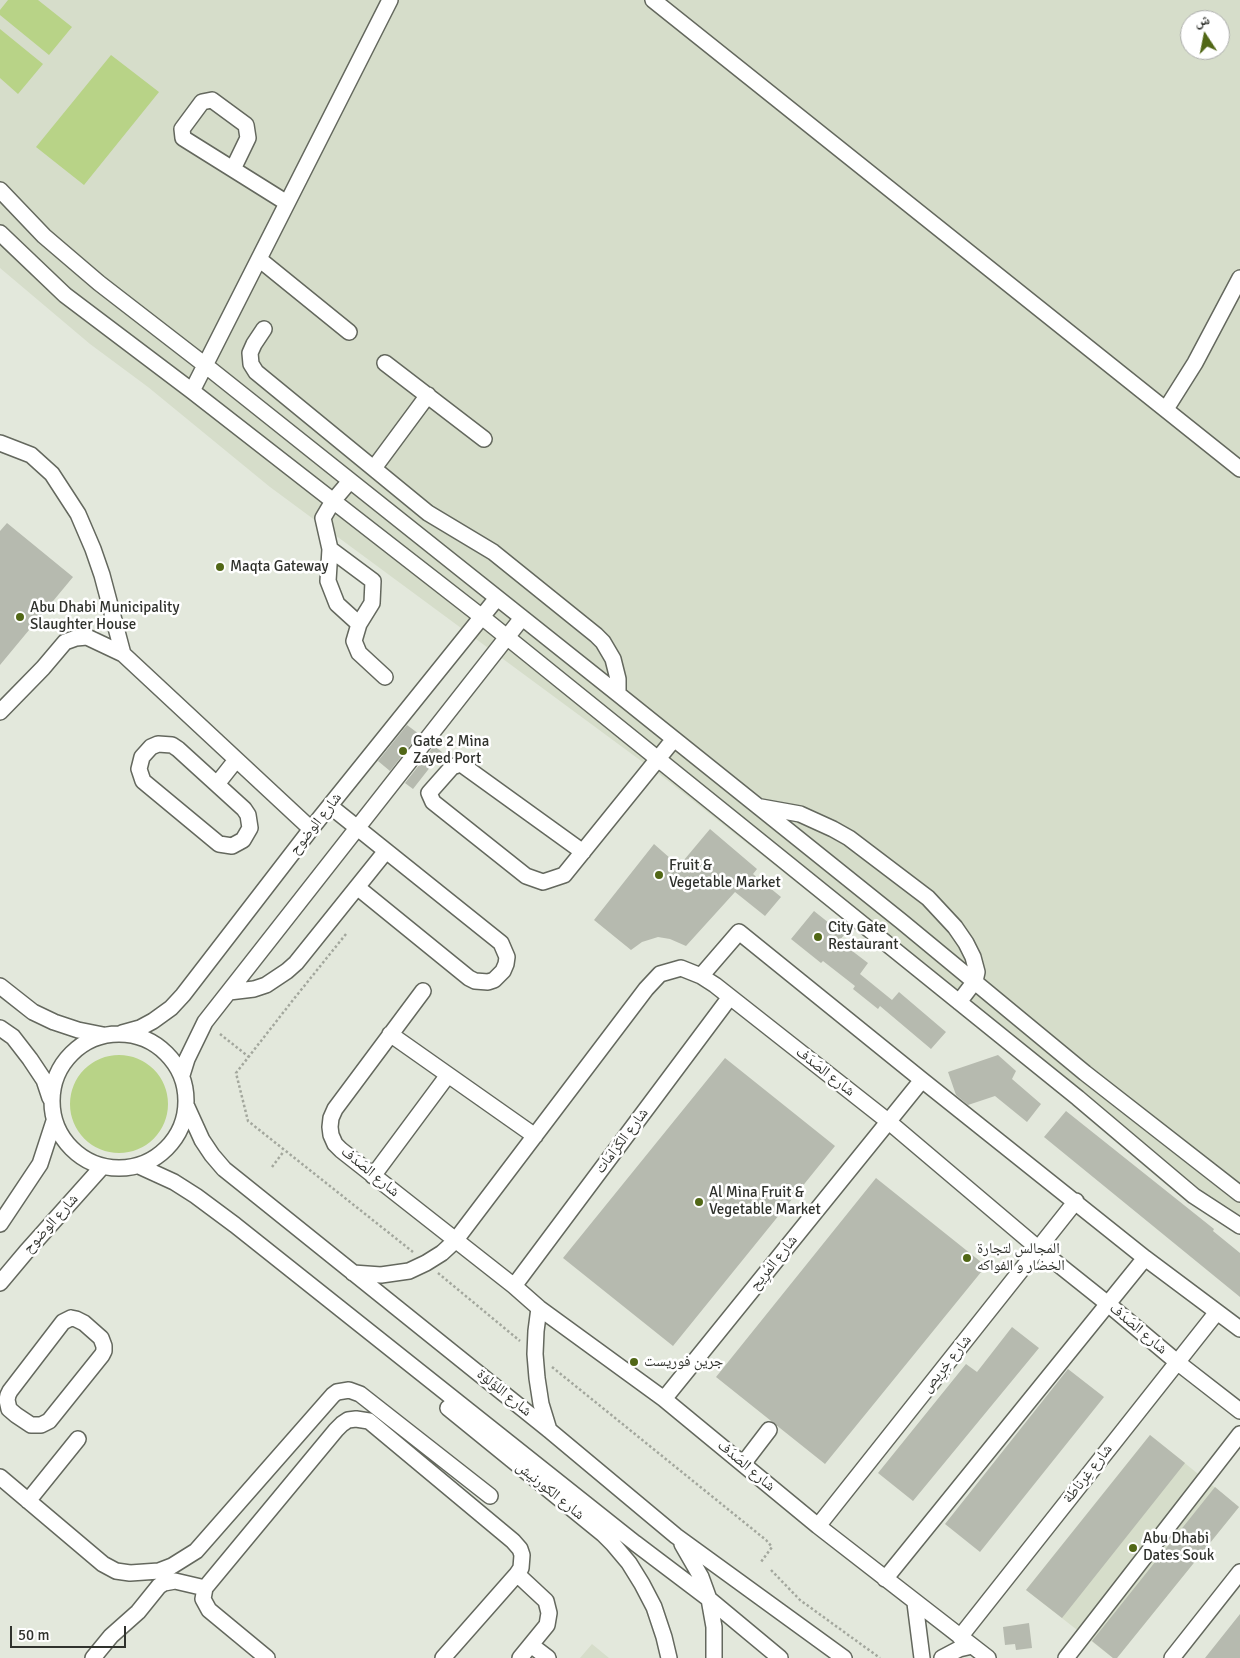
<!DOCTYPE html>
<meta charset="utf-8">
<style>
body{margin:0}
#map{position:relative;width:1240px;height:1658px;overflow:hidden;background:#e3e8dc;font-family:Signika,"Noto Naskh Arabic",sans-serif}
canvas{display:block}
.north{position:absolute;left:1180px;top:10px;width:50px;height:50px;box-sizing:border-box;background:#fff;border:1px solid #acadab;border-radius:50%;rotate:349deg;font-size:14px;font-weight:700;line-height:20px;text-align:center;color:#30322d}
.north::after{content:'';display:block;margin:auto;width:18px;height:22px;background:#516716;clip-path:polygon(50% 0,100% 100%,50% 72%,0 100%)}
.scale{position:absolute;left:10px;top:1626px;width:116px;height:22px;box-sizing:border-box;border:2px solid #30322d;border-top:0;padding-left:6px;font-size:15px;line-height:18px;white-space:nowrap;color:#30322d;-webkit-text-stroke:4px #fff;paint-order:stroke}
</style>
<div id="map">
<canvas width="1240" height="1658"></canvas>
<div class="north">ش</div>
<div class="scale">50 m</div>
</div>
<script>
const c = document.querySelector('canvas').getContext('2d');
c.lineJoin = 'round';
function paint(path, color) {
  c.fillStyle = color;
  c.fill(path, 'evenodd');
}
function shape(rows) {
  const path = new Path2D();
  for (const r of rows) {
    if (r.length === 3) {
      path.moveTo(r[0] + r[2], r[1]);
      path.arc(r[0], r[1], r[2], 0, 2 * Math.PI);
      continue;
    }
    path.moveTo(r[0], r[1]);
    for (let i = 2; i < r.length; i += 2) path.lineTo(r[i], r[i + 1]);
  }
  return path;
}
function strokePath(path, color, width, dash) {
  c.strokeStyle = color;
  c.lineWidth = width;
  c.lineCap = dash ? 'butt' : 'round';
  c.setLineDash(dash || []);
  c.stroke(path);
}
function drawText(font, color, halo, rows, align = 'center') {
  c.font = font + ' Signika,"Noto Naskh Arabic",sans-serif';
  c.lineWidth = 5;
  c.setLineDash([]);
  c.textBaseline = 'middle';
  c.strokeStyle = halo;
  c.fillStyle = color;
  for (const [text, x, y, turn = 0] of rows) {
    c.save();
    c.translate(x, y);
    c.rotate((+turn || 0) * Math.PI / 180);
    c.textAlign = isNaN(turn) ? turn : align;
    if (halo) c.strokeText(text, 0, 0);
    c.fillText(text, 0, 0);
    c.restore();
  }
}
paint(shape([
 [0,0,1240,0,1240,1234,667,780,270,487,148,387,90,344,0,268],
 [1190,20,1220,20,1220,50,1190,50],
 [1150,1435,1239,1507,1117,1658,1113,1658,1026,1590],
 [592,1644,609,1658,580,1658]
]), '#d6ddca');
paint(shape([
 [8,0,38,0,72,27,49,55,0,15,0,10],
 [0,29,43,64,18,94,0,78],
 [111,55,159,92,84,185,36,147],
 [119,1104,49]
]), '#b8d387');
paint(shape([
 [7,523,73,577,0,665,0,531],
 [407,725,419,734,390,771,378,761],
 [434,746,442,752,413,789,405,783],
 [710,829,757,869,753,874,781,897,765,916,735,892,686,946,670,939,658,937,642,942,631,950,594,920,654,844,679,866],
 [814,911,844,935,839,941,868,963,860,974,892,1000,899,992,946,1032,931,1049,880,1006,878,1009,853,989,855,986,823,961,821,963,791,939],
 [998,1055,1016,1071,1012,1079,1041,1104,1027,1122,995,1096,968,1105,956,1095,948,1072],
 [725,1058,835,1146,673,1346,563,1258],
 [1066,1111,1214,1229,1213,1231,1240,1253,1240,1297,1044,1137],
 [876,1178,986,1266,825,1464,716,1377],
 [1012,1327,1039,1348,913,1501,878,1473,966,1364,977,1372],
 [1068,1369,1104,1397,980,1552,945,1524],
 [1150,1435,1185,1463,1062,1618,1026,1590],
 [1215,1487,1239,1507,1117,1658,1113,1658,1092,1641],
 [1240,1614,1240,1658,1205,1658],
 [1029,1623,1032,1648,1016,1650,1015,1644,1005,1645,1003,1627]
]), '#b6baaf');
const minor = shape([
 [653,0,1240,469],
 [233,169,248,138,246,125,212,100,202,102,182,129,183,138,287,203],
 [0,190,44,236,99,283,205,365,618,694,901,921,1085,1073,1240,1194],
 [0,233,65,295,192,391,482,617,1078,1098,1194,1196,1240,1226],
 [259,259,349,332],
 [264,329,254,344,250,353,251,364,256,372,428,513,493,552,596,635,603,642,613,659,618,679,618,694],
 [385,363,484,439],
 [192,391,390,0],
 [1166,409,1195,363,1240,278],
 [0,443,31,455,52,474,78,514,93,549,102,575,123,654],
 [374,468,428,395],
 [350,481,333,501,323,518,330,549,373,581,372,603,359,624,354,641,359,653,385,677],
 [330,549,328,581,337,604,359,624],
 [0,712,43,668,65,642,76,638,87,637,123,654,311,829],
 [158,744,172,745,178,749,244,809,248,815,250,828,243,840,232,846,219,844,143,781,139,769,142,757,151,747,158,744],
 [217,784,236,760],
 [330,806,501,943,507,957,506,964,503,971,494,980,488,982,475,981,469,978,357,887],
 [761,807,800,814,833,829,849,838,928,898,955,927,966,943,973,957,977,972,975,981,959,1002],
 [583,852,461,764,452,767,429,793,433,802,526,876,543,882,564,875,674,739],
 [701,976,739,932,922,1080,1145,1258,1240,1329],
 [0,986,33,1012,54,1022,78,1030,103,1035],
 [423,991,335,1109,331,1118,330,1127,331,1135,335,1144,341,1150,514,1286,539,1308,664,1399,818,1526,988,1658],
 [229,992,254,989,266,985,287,971,296,963,386,851],
 [0,1028,13,1037,30,1059,44,1080,50,1098],
 [122,1033,140,1028,153,1021,171,1008,183,995,311,829,497,598],
 [119,1101,67],
 [390,1034,535,1136],
 [182,1075,187,1059,205,1022,522,618],
 [187,1107,202,1140,212,1155,224,1169,239,1181,549,1430,676,1536,844,1658],
 [139,1166,174,1182,196,1196,235,1225,635,1543,709,1599,780,1658],
 [373,1176,448,1075],
 [0,1224,40,1164,54,1121],
 [353,1273,381,1275,409,1271,426,1263,442,1253,455,1241,646,989,660,974,681,968,701,976,715,985,889,1122,1039,1249,1108,1304,1177,1362,1240,1411],
 [0,1283,26,1252,102,1167],
 [514,1286,730,997],
 [539,1308,536,1331,535,1354,537,1378,541,1404,549,1430],
 [71,1318,76,1319,84,1323,101,1338,104,1346,104,1351,102,1355,49,1421,41,1425,31,1425,16,1415,9,1409,7,1400,8,1395,10,1391,63,1322,71,1318],
 [664,1399,922,1080],
 [448,1408,603,1534,613,1544,629,1563,642,1584,654,1607,664,1637,669,1658],
 [743,1464,769,1430],
 [0,1477,103,1564,116,1571,130,1573,159,1571,172,1566,196,1551,333,1395,337,1392,349,1390,360,1394,490,1496],
 [28,1501,78,1439],
 [818,1526,1076,1201],
 [682,1544,701,1577,709,1599,714,1627,714,1658],
 [517,1574,546,1601,549,1613,547,1625,520,1658],
 [885,1579,1145,1258],
 [915,1603,922,1658],
 [960,1637,1217,1312],
 [531,1645,548,1658],
 [93,1658,111,1636,138,1612,159,1586,164,1583,175,1581,205,1588],
 [267,1658,209,1610,203,1599,205,1588,336,1430,342,1424,348,1420,356,1419,369,1421,513,1541,520,1549,522,1555,521,1568,517,1574,443,1658],
 [942,1658,959,1649,972,1646],
 [1066,1658,1240,1434],
 [1172,1658,1240,1572]
]);
strokePath(minor, '#64685e', 18);
strokePath(shape([
 [346,934,293,1000,236,1073,248,1121,413,1252],
 [220,1034,249,1057],
 [272,1167,284,1151],
 [438,1273,520,1341],
 [552,1367,766,1540,772,1547,761,1562],
 [771,1570,800,1600,880,1658]
]), '#a3a79d', 2.5, [2.5, 2.5]);
strokePath(minor, '#fff', 15);
for (const [x, y, r, color] of [
 [220,567,5,"#516716"],
 [20,617,5,"#516716"],
 [403,751,5,"#516716"],
 [659,875,5,"#516716"],
 [818,937,5,"#516716"],
 [699,1202,5,"#516716"],
 [967,1258,5,"#516716"],
 [634,1362,5,"#516716"],
 [1133,1548,5,"#516716"]
]) {
  const dot = new Path2D();
  dot.arc(x, y, r, 0, 2 * Math.PI);
  c.fillStyle = color;
  c.fill(dot);
  strokePath(dot, '#fff', 2);
}
drawText('15px', '#30322d', '#fff', [
 ["Maqta Gateway",230,567],
 ["Abu Dhabi Municipality",30,608],
 ["Slaughter House",30,625],
 ["Gate 2 Mina",413,742],
 ["Zayed Port",413,759],
 ["Fruit &",669,866],
 ["Vegetable Market",669,883],
 ["City Gate",828,928],
 ["Restaurant",828,945],
 ["Al Mina Fruit &",709,1193],
 ["Vegetable Market",709,1210],
 ["المجالس لتجارة",977,1249],
 ["الخضار و الفواكه",977,1266],
 ["جرين فوريست",644,1362],
 ["Abu Dhabi",1143,1539],
 ["Dates Souk",1143,1556]
], 'left');
drawText('15px', '#30322d', '#fff', [
 ["شارع الوضوح",316,824,-52],
 ["شارع الصَدَف",825,1072,38],
 ["شارع الكَرَامَات",622,1141,-53],
 ["شارع الصَدَف",370,1172,39],
 ["شارع الوضوح",51,1224,-48],
 ["شارع المُرِيح",774,1263,-51],
 ["شارع الصَدَف",1138,1329,40],
 ["شارع خِرِيص",947,1364,-51],
 ["شارع اللؤلؤة",504,1393,39],
 ["شارع الصَدَف",746,1466,40],
 ["شارع غِرناطَة",1088,1474,-52],
 ["شارع الكورنيش",550,1491,39]
]);
</script>
